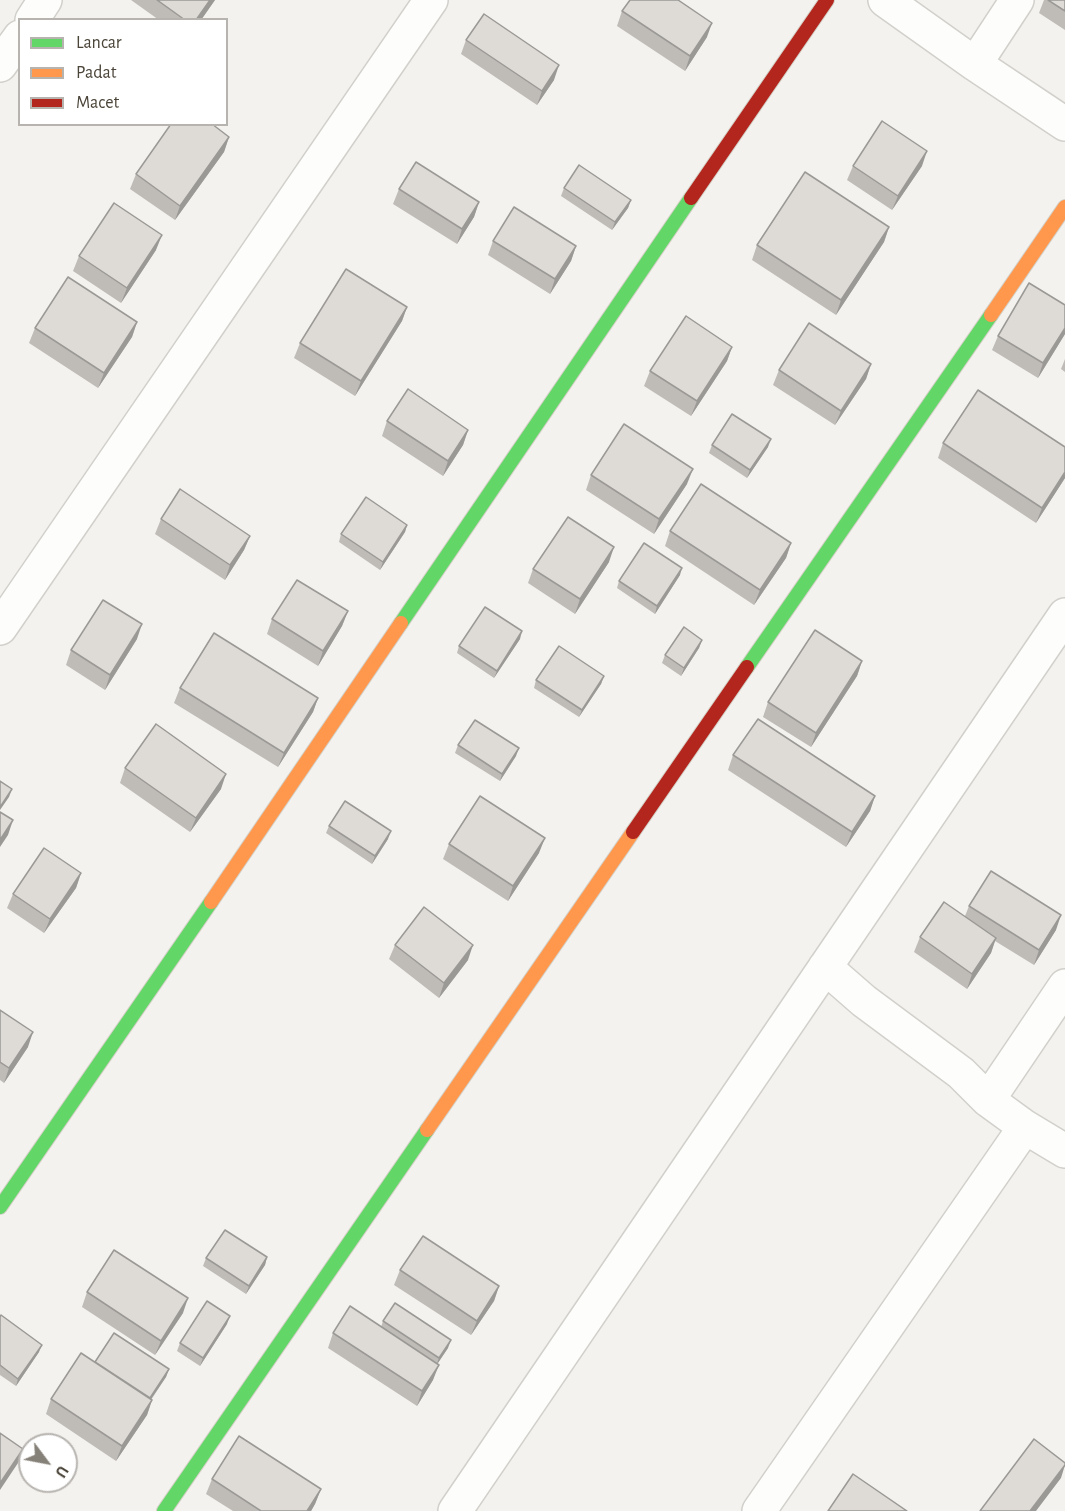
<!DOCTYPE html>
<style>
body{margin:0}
#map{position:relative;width:1065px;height:1511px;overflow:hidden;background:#f4f2ee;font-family:"Alegreya Sans",sans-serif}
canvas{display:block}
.legend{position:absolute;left:18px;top:18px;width:210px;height:108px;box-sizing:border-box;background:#fff;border:2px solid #b7b4b0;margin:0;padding:8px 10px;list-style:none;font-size:18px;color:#4b4439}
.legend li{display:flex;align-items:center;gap:12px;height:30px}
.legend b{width:30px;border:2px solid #b7b4b0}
.north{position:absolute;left:18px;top:1433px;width:60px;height:60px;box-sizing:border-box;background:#fff;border:2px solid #b7b4b0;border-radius:50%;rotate:122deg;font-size:16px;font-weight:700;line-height:24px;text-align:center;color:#4b4439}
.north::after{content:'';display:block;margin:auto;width:21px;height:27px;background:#868178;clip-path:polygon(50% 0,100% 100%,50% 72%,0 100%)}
</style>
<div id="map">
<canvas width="1065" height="1511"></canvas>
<ul class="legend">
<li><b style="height:8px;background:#63d668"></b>Lancar</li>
<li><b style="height:8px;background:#ff974d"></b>Padat</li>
<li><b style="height:8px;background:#b3261e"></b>Macet</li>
</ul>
<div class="north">U</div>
</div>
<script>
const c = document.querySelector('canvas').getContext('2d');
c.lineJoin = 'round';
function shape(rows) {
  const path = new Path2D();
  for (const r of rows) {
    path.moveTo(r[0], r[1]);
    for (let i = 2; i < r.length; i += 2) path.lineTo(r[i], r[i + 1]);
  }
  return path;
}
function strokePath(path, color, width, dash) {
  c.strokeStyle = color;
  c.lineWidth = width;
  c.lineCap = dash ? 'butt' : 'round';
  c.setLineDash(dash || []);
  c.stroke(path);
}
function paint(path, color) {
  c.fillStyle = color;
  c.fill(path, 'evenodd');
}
const street = shape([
 [885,0,975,64,1065,124],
 [32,20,45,0],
 [975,64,1017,0],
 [0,65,20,37],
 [0,628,431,0],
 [825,967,864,1001,961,1073,988,1100],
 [1065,986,988,1100,1025,1127,1065,1151],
 [455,1511,1065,615],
 [759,1511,1025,1127]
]);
const fast = shape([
 [401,623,691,198],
 [747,667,991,315],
 [0,1207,211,902],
 [164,1511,427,1130]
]);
const slow = shape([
 [991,315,1065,207],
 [211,902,401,623],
 [427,1130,633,832]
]);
const jam = shape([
 [691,198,827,0],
 [633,832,747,667]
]);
strokePath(street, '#d2d0cb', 36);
strokePath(fast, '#d3cfc5', 16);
strokePath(slow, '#d3cfc5', 16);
strokePath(jam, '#d3cfc5', 16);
strokePath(street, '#fdfdfc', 33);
strokePath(fast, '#63d668', 14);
strokePath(slow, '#ff974d', 14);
strokePath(jam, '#b3261e', 14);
paint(shape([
 [131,0,215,0,201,20,159,20],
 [1044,0,1065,0,1065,30,1039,13],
 [622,11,707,37,685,71,617,26],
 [466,40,554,80,537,105,461,54],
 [229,137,224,152,175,220,130,189,136,174],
 [853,166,922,166,892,210,847,180],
 [564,188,631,200,628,208,612,230,561,196],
 [399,189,479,202,474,217,457,244,393,204],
 [889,227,884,242,836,315,752,260,757,245],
 [493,241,576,246,571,261,550,294,488,255],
 [156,250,121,303,73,271,79,256],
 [1065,305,1065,334,1038,378,992,350,998,336],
 [407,307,402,321,355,396,294,358,300,343],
 [137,322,132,337,98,388,29,343,35,328],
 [732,347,727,361,691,416,644,386,650,371],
 [1065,359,1065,372,1061,369],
 [871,364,866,379,835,425,773,385,779,370],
 [387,421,468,430,463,445,443,476,382,436],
 [943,443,1065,447,1065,478,1036,523,938,458],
 [712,445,768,447,747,478,709,453],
 [591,475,687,484,654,534,586,490],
 [161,519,250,536,244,550,225,580,155,534],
 [407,525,405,532,380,570,339,542,341,534],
 [670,531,791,543,786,558,754,605,665,546],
 [609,562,575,614,528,583,533,569],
 [680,575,655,614,617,588,619,581],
 [348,611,342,626,318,666,267,634,272,619],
 [137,639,105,690,66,665,71,650],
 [520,639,494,678,457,653,459,646],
 [702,640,699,648,681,676,662,663,665,655],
 [862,661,857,676,811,747,763,717,768,702],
 [604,676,601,684,579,717,534,688,536,680],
 [180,688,318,698,313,712,278,767,174,703],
 [458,745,516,756,500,781,455,753],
 [733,755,875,796,870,811,846,847,728,770],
 [125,768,221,789,190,832,120,783],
 [329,826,388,839,372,864,326,833],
 [449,844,539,853,508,901,443,859],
 [81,873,76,888,44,933,7,908,13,894],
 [969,906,1056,930,1034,965,995,941,991,953,967,989,914,952,920,937,965,916],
 [395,945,468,960,439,998,389,959],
 [0,1010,28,1047,4,1083,0,1080],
 [267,1257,265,1265,246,1294,203,1266,206,1258],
 [400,1270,499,1286,494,1301,471,1335,394,1285],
 [87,1292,183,1313,155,1355,82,1307],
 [0,1317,39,1352,16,1386,0,1375],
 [383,1321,448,1348,437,1364,433,1380,417,1406,328,1348,333,1333,381,1327],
 [227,1324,200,1366,177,1351,180,1343],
 [95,1362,169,1369,166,1377,151,1400,152,1400,147,1415,116,1461,46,1414,51,1399],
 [212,1479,321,1489,315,1504,311,1511,233,1511,206,1494]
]), '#bfbcb8');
paint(shape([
 [210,0,215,0,201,20,196,20],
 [712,23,707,37,685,71,690,56],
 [559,65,554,80,537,105,542,91],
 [229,137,224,152,175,220,180,206],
 [927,151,922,166,892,210,898,196],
 [631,200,628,208,612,230,615,222],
 [479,202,474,217,457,244,462,229],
 [889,227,884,242,836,315,841,300],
 [162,235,156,250,121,303,127,288],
 [576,246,571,261,550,294,555,279],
 [407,307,402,321,355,396,361,381],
 [137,322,132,337,98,388,104,373],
 [1065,328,1065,334,1038,378,1043,363],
 [732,347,727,361,691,416,697,401],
 [871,364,866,379,835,425,841,411],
 [468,430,463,445,443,476,448,461],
 [771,439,768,447,747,478,750,470],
 [693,469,687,484,654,534,659,519],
 [1065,472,1065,478,1036,523,1042,508],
 [407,525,405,532,380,570,383,562],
 [250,536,244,550,225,580,230,565],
 [791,543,786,558,754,605,760,590],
 [614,547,609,562,575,614,580,599],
 [682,568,680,575,655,614,657,606],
 [348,611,342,626,318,666,323,651],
 [142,624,137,639,105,690,110,675],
 [522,631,520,639,494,678,497,671],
 [702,640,699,648,681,676,684,668],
 [862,661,857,676,811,747,816,733],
 [604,676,601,684,579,717,582,710],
 [318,698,313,712,278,767,284,753],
 [519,748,516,756,500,781,502,774],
 [226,774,221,789,190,832,196,818],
 [12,789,9,797,0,810,0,807],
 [875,796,870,811,846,847,852,832],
 [13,820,8,835,0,847,0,840],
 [391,831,388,839,372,864,375,856],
 [545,838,539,853,508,901,513,886],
 [81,873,76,888,44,933,50,919],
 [1061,915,1056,930,1034,965,1039,950],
 [996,938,991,953,967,989,972,974],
 [473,945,468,960,439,998,444,983],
 [33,1032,28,1047,4,1083,9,1068],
 [267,1257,265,1265,246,1294,249,1286],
 [499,1286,494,1301,471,1335,477,1321],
 [188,1298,183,1313,155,1355,161,1341],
 [230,1316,227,1324,200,1366,203,1358],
 [451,1340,448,1348,436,1366,439,1358],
 [42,1345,39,1352,16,1386,18,1379],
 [439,1365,433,1380,417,1406,422,1391],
 [169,1369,166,1377,147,1405,150,1398],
 [152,1400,147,1415,116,1461,122,1446],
 [23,1449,18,1463,0,1490,0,1483],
 [1065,1465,1061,1478,1036,1511,1030,1511],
 [321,1489,315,1504,311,1511,307,1511]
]), '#9b9996');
const building = shape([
 [157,0,210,0,196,20,185,20,157,0],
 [630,0,678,0,712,23,690,56,622,11,630,0],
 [1048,0,1065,0,1065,11,1048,0],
 [484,14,559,65,542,91,466,40,484,14],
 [882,121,927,151,898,196,853,166,882,121],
 [171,124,212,124,229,137,180,206,136,174,171,124],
 [416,162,479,202,462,229,399,189,416,162],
 [579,165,631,200,615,222,564,188,579,165],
 [805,172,889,227,841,300,757,245,805,172],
 [114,203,162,235,127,288,79,256,114,203],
 [514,207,576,246,555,279,493,241,514,207],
 [346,269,407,307,361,381,300,343,346,269],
 [68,277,137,322,104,373,35,328,68,277],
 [1029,283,1065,305,1065,328,1043,363,998,336,1029,283],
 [686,316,732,347,697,401,650,371,686,316],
 [809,323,871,364,841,411,779,370,809,323],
 [408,389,468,430,448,461,387,421,408,389],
 [978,390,1065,447,1065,472,1042,508,943,443,978,390],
 [732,414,771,439,750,470,712,445,732,414],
 [624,424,693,469,659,519,591,475,624,424],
 [701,484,791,543,760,590,670,531,701,484],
 [180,489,250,536,230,565,161,519,180,489],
 [366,497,407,525,383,562,341,534,366,497],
 [568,517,614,547,580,599,533,569,568,517],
 [644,543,682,568,657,606,619,581,644,543],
 [297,580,348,611,323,651,272,619,297,580],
 [103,600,142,624,110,675,71,650,103,600],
 [485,607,522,631,497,671,459,646,485,607],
 [684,627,702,640,684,668,665,655,684,627],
 [815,630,862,661,816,733,768,702,815,630],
 [214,633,318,698,284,753,180,688,214,633],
 [559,646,604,676,582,710,536,680,559,646],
 [758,719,875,796,852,832,733,755,758,719],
 [475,720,519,748,502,774,458,745,475,720],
 [156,724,226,774,196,818,125,768,156,724],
 [0,781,12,789,0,807,0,781],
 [480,796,545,838,513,886,449,844,480,796],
 [345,801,391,831,375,856,329,826,345,801],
 [0,812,13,820,0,840,0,812],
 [44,848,81,873,50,919,13,894,44,848],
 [991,871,1061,915,1039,950,969,906,991,871],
 [944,902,996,938,972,974,920,937,944,902],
 [424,907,473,945,444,983,395,945,424,907],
 [0,1010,33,1032,9,1068,0,1062,0,1010],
 [225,1230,267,1257,249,1286,206,1258,225,1230],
 [423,1236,499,1286,477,1321,400,1270,423,1236],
 [114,1250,188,1298,161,1341,87,1292,114,1250],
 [207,1301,230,1316,203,1358,180,1343,207,1301],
 [395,1303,451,1340,439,1358,383,1321,395,1303],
 [350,1306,439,1365,422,1391,333,1333,350,1306],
 [1,1315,42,1345,18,1379,0,1365,0,1317,1,1315],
 [114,1333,169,1369,150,1398,95,1362,114,1333],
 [81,1353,152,1400,122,1446,51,1399,81,1353],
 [0,1433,23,1449,0,1483,0,1433],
 [239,1436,321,1489,307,1511,261,1511,212,1479,239,1436],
 [1034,1439,1065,1463,1065,1465,1030,1511,980,1511,1034,1439],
 [853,1474,907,1511,828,1511,853,1474]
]);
paint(building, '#dedbd6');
strokePath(building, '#9b9996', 1.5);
</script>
